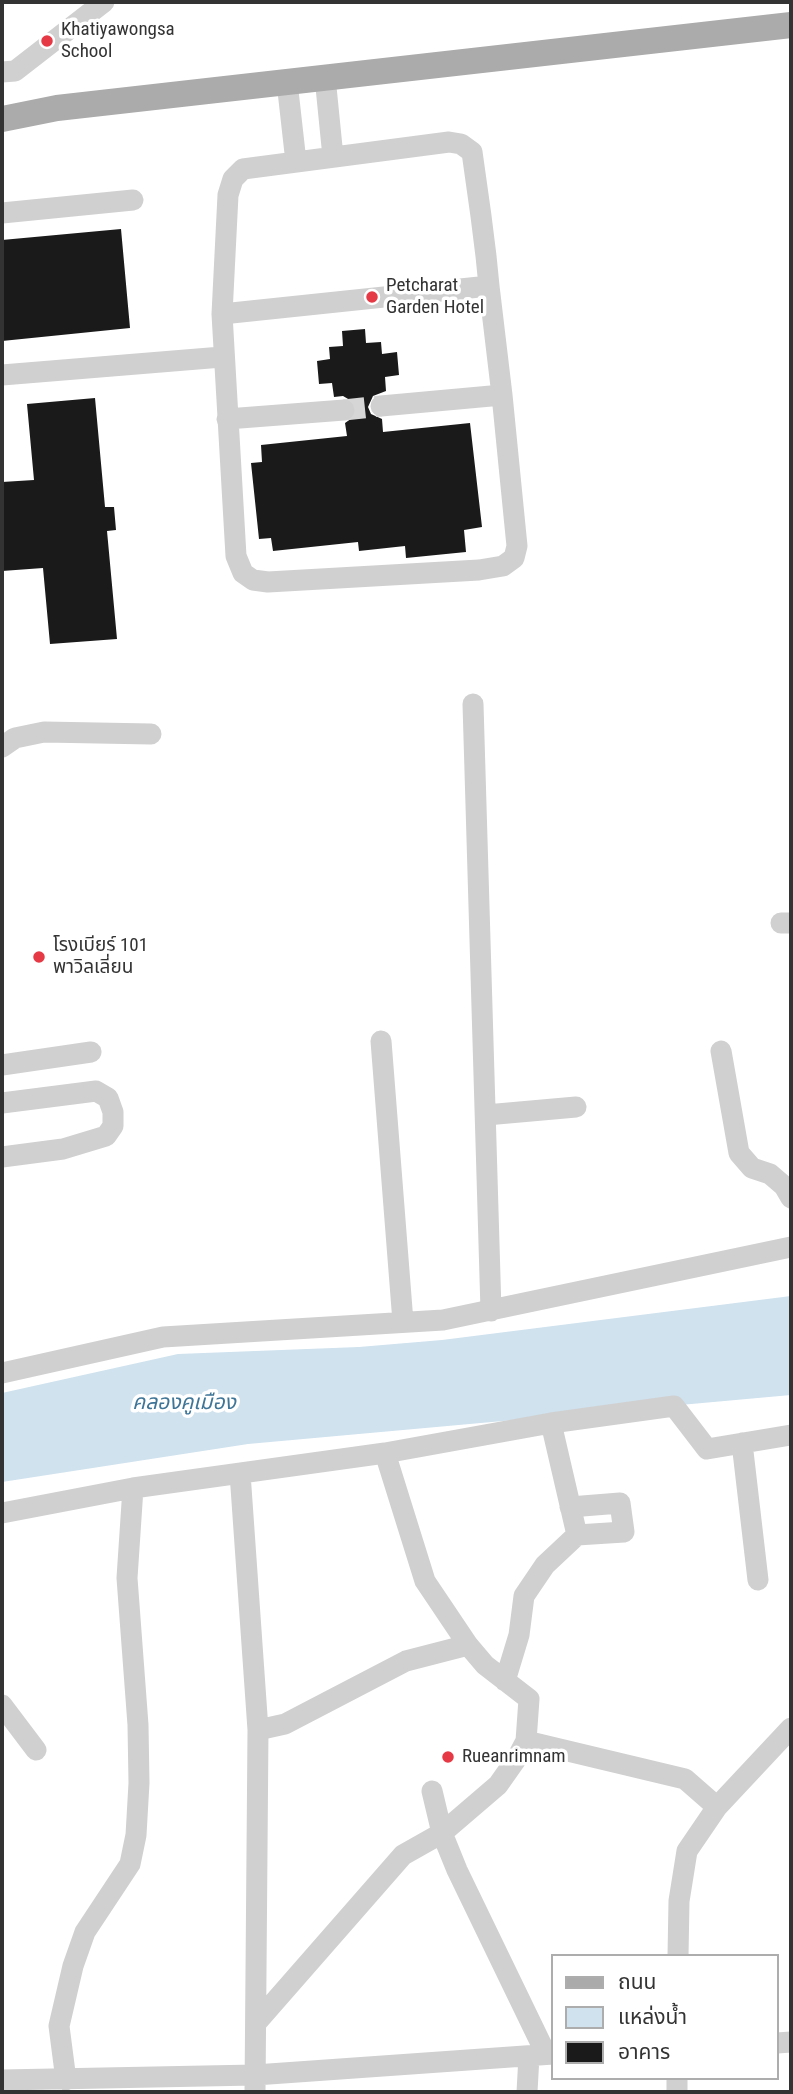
<!DOCTYPE html>
<meta charset="utf-8">
<style>
body{margin:0}
#map{position:relative;width:793px;height:2094px;overflow:hidden;background:#fff;font-family:"Roboto Condensed","Noto Sans Thai",sans-serif}
canvas{display:block}
.frame{position:absolute;inset:0;border:4px solid #333;pointer-events:none}
.legend{position:absolute;left:551px;top:1954px;width:228px;height:126px;box-sizing:border-box;background:#fff;border:2px solid #adadad;margin:0;padding:9px 12px;list-style:none;font-size:21px;color:#333}
.legend li{display:flex;align-items:center;gap:14px;height:35px}
.legend b{width:35px;border:2px solid #adadad}
</style>
<div id="map">
<canvas width="793" height="2094"></canvas>
<div class="frame"></div>
<ul class="legend">
<li><b style="height:9px;background:#ababab"></b>ถนน</li>
<li><b style="height:19px;background:#cfe2ee"></b>แหล่งน้ำ</li>
<li><b style="height:19px;background:#1a1a1a"></b>อาคาร</li>
</ul>
</div>
<script>
const c = document.querySelector('canvas').getContext('2d');
c.lineJoin = 'round';
function paint(path, color) {
  c.fillStyle = color;
  c.fill(path, 'evenodd');
}
function shape(rows) {
  const path = new Path2D();
  for (const r of rows) {
    path.moveTo(r[0], r[1]);
    for (let i = 2; i < r.length; i += 2) path.lineTo(r[i], r[i + 1]);
  }
  return path;
}
function strokePath(path, color, width, dash) {
  c.strokeStyle = color;
  c.lineWidth = width;
  c.lineCap = dash ? 'butt' : 'round';
  c.setLineDash(dash || []);
  c.stroke(path);
}
function drawText(font, color, halo, rows, align = 'center') {
  c.font = font + ' "Roboto Condensed","Noto Sans Thai",sans-serif';
  c.lineWidth = 7;
  c.setLineDash([]);
  c.textBaseline = 'middle';
  c.strokeStyle = halo;
  c.fillStyle = color;
  for (const [text, x, y, turn = 0] of rows) {
    c.save();
    c.translate(x, y);
    c.rotate((+turn || 0) * Math.PI / 180);
    c.textAlign = isNaN(turn) ? turn : align;
    if (halo) c.strokeText(text, 0, 0);
    c.fillText(text, 0, 0);
    c.restore();
  }
}
paint(shape([
 [791,1296,791,1395,248,1444,2,1482,2,1393,178,1354,359,1347,442,1340]
]), '#cfe2ee');
paint(shape([
 [121,229,130,328,2,341,2,240],
 [365,329,366,343,381,342,382,354,397,352,399,375,385,377,386,391,373,396,368,407,371,414,382,419,383,432,470,423,482,527,464,530,466,552,406,558,405,546,359,551,358,542,273,551,271,538,259,539,251,463,262,462,261,445,347,436,345,423,355,416,355,403,343,396,334,397,332,383,319,384,317,361,330,359,329,347,343,346,342,331],
 [95,398,105,507,114,507,116,530,107,531,117,639,50,644,43,568,2,571,2,482,34,480,27,404]
]), '#1a1a1a');
strokePath(shape([
 [344,410,381,406]
]), '#d6d6d6', 21, [21, 10]);
strokePath(shape([
 [2,72,15,71,104,2],
 [325,77,333,157],
 [287,82,296,162],
 [2,213,133,200],
 [222,314,228,195,233,179,243,169,449,142,461,144,472,152,481,216,486,256,489,286,502,395,517,546,514,558,503,566,479,570,268,582,253,580,243,573,236,556,222,314,489,286],
 [2,375,222,357],
 [381,406,502,395],
 [227,419,344,410],
 [473,704,491,1311],
 [2,747,15,738,44,732,151,734],
 [781,923,791,923],
 [381,1041,403,1322],
 [721,1051,739,1153,752,1168,770,1174,784,1186,791,1198],
 [2,1065,91,1052],
 [2,1103,96,1091,108,1098,113,1112,113,1126,106,1136,63,1149,2,1157],
 [486,1115,576,1107],
 [2,1373,163,1337,443,1320,791,1247],
 [742,1443,758,1580],
 [240,1473,258,1730,255,2092],
 [570,1507,620,1503,624,1532,577,1535],
 [2,1513,133,1488,385,1453,551,1423,674,1406,707,1449,791,1435],
 [505,1681,519,1635,524,1596,545,1565,577,1535,551,1423],
 [2,1705,36,1750],
 [258,1730,285,1724,406,1661,468,1645],
 [526,1741,685,1779,717,1807],
 [432,1791,442,1833,457,1870,546,2054],
 [678,1956,679,1901,687,1851,717,1807,791,1728],
 [256,2023,403,1855,442,1833,498,1785,517,1758,526,1741,529,1699,485,1665,468,1645,425,1581,385,1453],
 [777,2043,791,2042],
 [677,2078,677,2092],
 [2,2080,255,2075,553,2054],
 [66,2080,59,2026,73,1966,85,1932,130,1864,136,1835,139,1783,138,1725,127,1578,133,1488],
 [527,2092,529,2056]
]), '#d0d0d0', 21);
strokePath(shape([
 [2,119,57,108,791,25]
]), '#ababab', 26);
for (const [x, y, r, color] of [
 [47,41,7,"#e63946"],
 [372,297,7,"#e63946"],
 [39,957,7,"#e63946"],
 [448,1757,7,"#e63946"]
]) {
  const dot = new Path2D();
  dot.arc(x, y, r, 0, 2 * Math.PI);
  c.fillStyle = color;
  c.fill(dot);
  strokePath(dot, '#fff', 2.5);
}
drawText('19px', '#333', '#fff', [
 ["Khatiyawongsa",61,30],
 ["School",61,52],
 ["Petcharat",386,286],
 ["Garden Hotel",386,308],
 ["โรงเบียร์ 101",53,946],
 ["พาวิลเลี่ยน",53,968],
 ["Rueanrimnam",462,1757]
], 'left');
drawText('italic 21px', '#3f7597', '#fff', [
 ["คลองคูเมือง",184,1404]
]);
</script>
